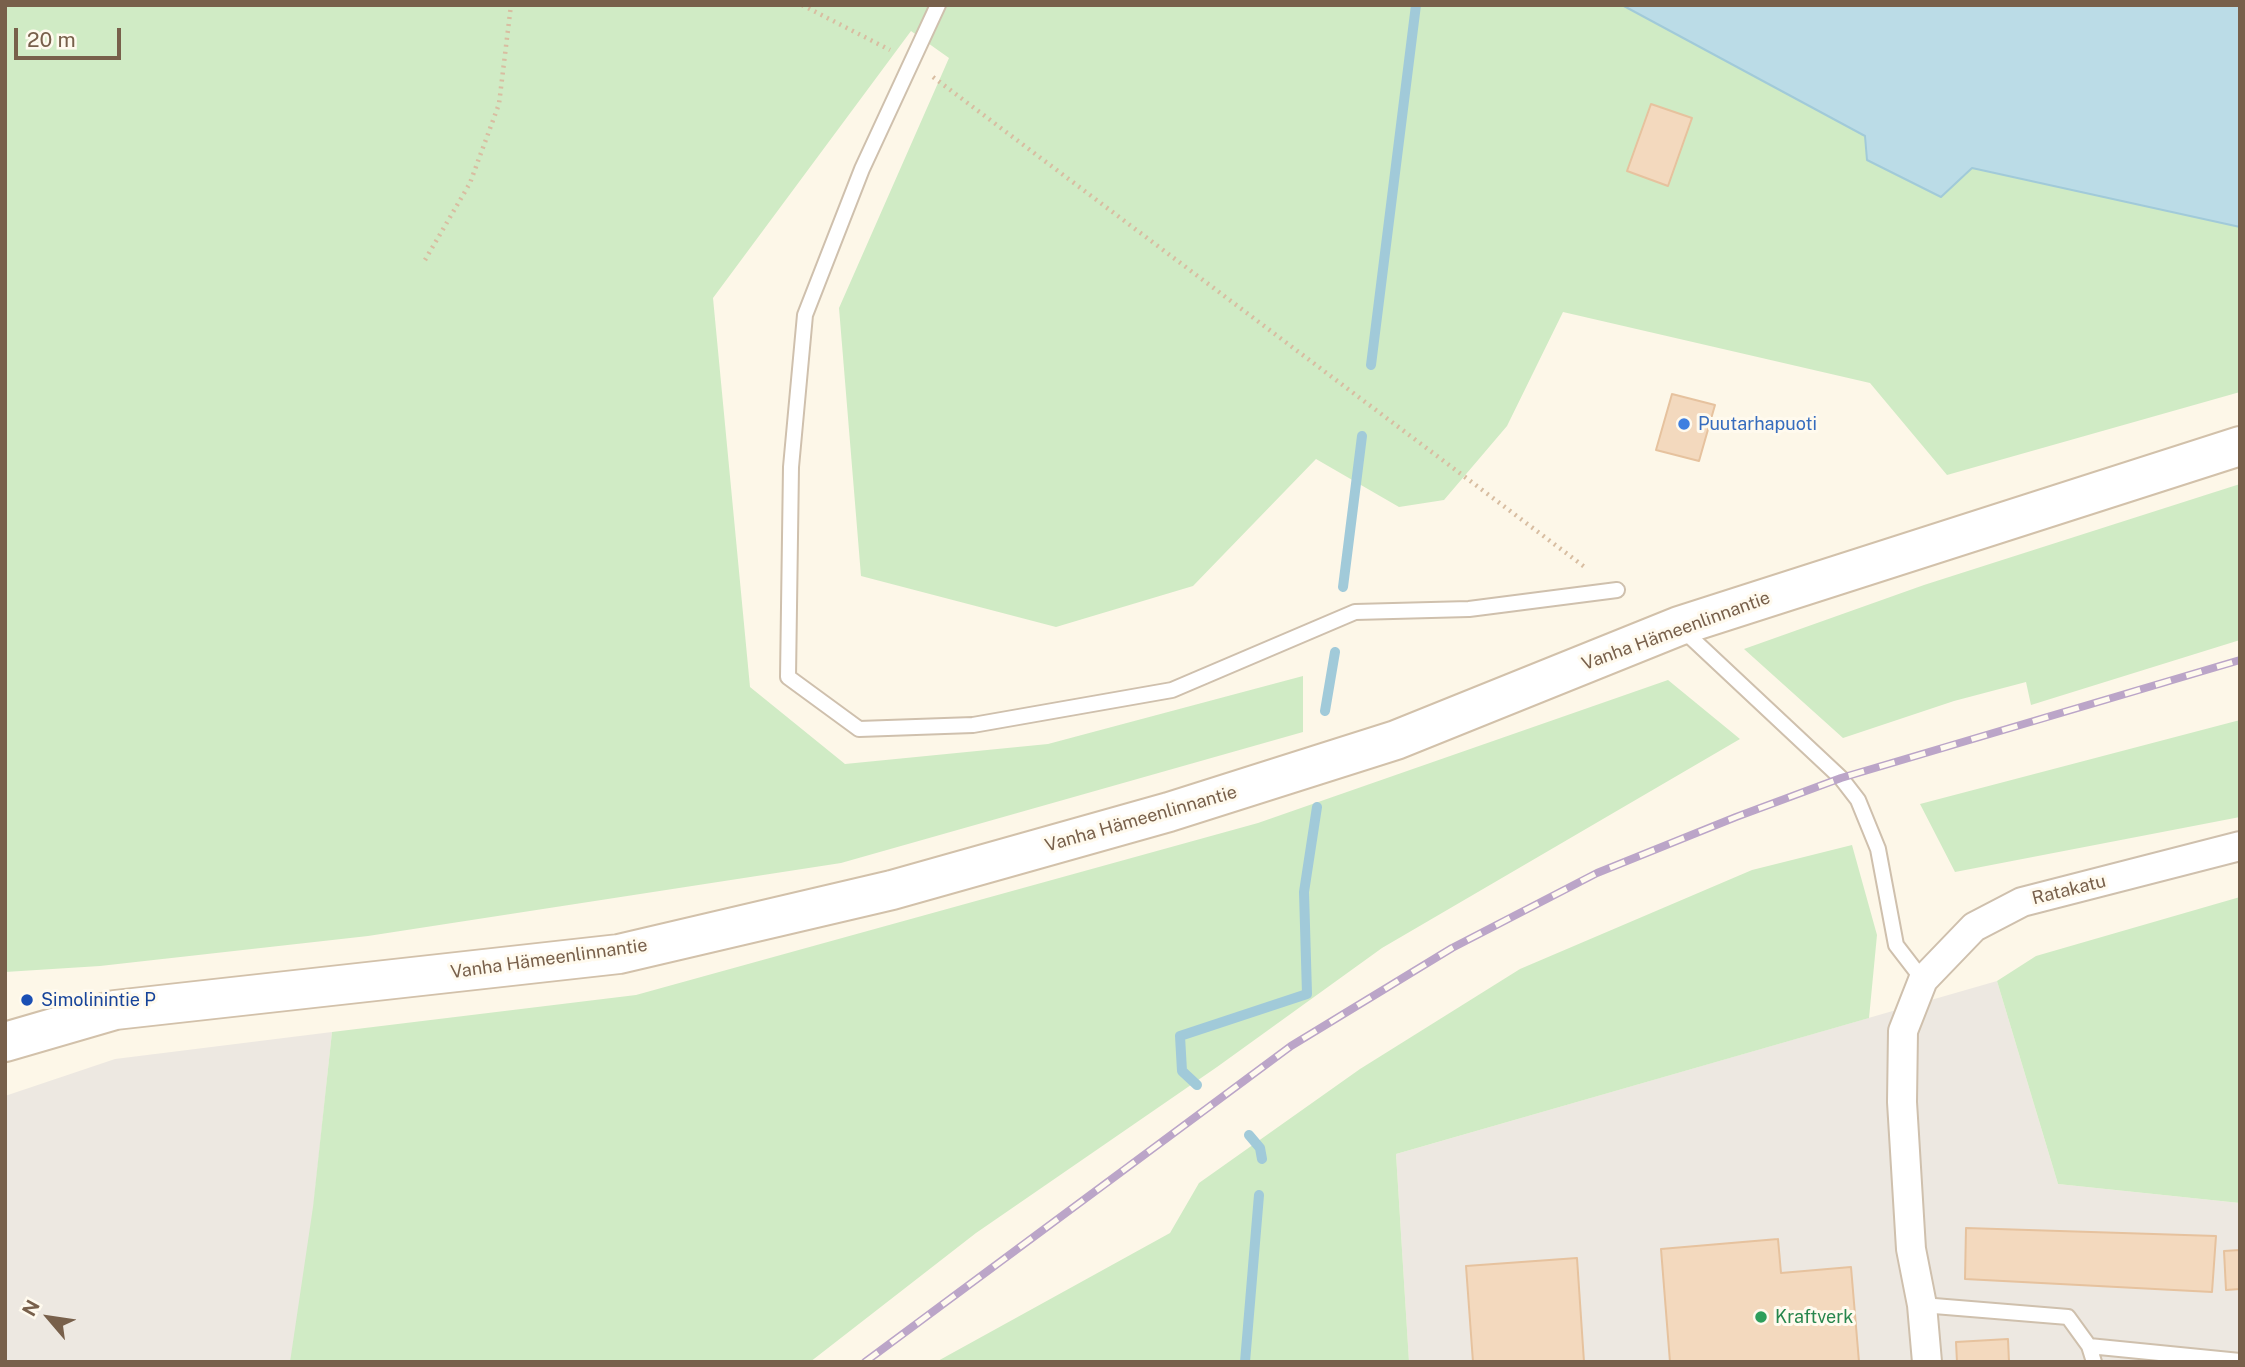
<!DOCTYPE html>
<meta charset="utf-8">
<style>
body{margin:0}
#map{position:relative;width:2245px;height:1367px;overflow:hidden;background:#fdf7e8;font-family:"Public Sans",sans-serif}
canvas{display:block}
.frame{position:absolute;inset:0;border:7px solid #78604b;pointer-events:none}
.north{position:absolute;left:14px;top:1283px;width:70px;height:70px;-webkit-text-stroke:5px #fffaee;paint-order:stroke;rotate:299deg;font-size:19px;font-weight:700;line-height:28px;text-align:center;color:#78604b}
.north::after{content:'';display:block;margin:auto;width:24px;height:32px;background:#78604b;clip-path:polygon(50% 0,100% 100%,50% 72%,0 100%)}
.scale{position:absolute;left:14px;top:28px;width:107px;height:32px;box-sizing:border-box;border:4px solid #78604b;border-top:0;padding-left:9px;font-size:21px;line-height:24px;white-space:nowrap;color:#78604b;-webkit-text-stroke:5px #fffaee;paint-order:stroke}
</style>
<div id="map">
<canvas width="2245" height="1367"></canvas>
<div class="frame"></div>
<div class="north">N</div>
<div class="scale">20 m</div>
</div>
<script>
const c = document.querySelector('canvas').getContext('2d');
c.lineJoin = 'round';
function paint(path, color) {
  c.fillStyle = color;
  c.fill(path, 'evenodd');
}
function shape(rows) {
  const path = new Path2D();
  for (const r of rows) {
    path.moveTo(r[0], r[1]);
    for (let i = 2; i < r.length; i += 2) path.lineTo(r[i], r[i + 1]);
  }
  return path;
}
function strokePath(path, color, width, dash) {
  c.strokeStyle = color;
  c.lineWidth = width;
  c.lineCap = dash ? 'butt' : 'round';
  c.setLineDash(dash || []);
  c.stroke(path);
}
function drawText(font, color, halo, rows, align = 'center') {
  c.font = font + ' "Public Sans",sans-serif';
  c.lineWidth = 6;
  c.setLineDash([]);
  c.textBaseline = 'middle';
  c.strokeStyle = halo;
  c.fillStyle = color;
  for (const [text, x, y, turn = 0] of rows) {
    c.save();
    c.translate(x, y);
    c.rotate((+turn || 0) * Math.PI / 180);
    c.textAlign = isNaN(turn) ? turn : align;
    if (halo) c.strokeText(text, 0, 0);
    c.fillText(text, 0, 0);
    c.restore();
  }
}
paint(shape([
 [1997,981,2058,1184,2240,1203,2240,1362,1409,1362,1396,1154],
 [332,1032,297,1362,5,1362,5,1096,115,1059]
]), '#ede8e1');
paint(shape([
 [5,5,1622,5,1866,136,1867,160,1972,168,2240,227,2240,392,1947,475,1870,383,1563,312,1507,426,1444,500,1399,507,1316,459,1193,586,1056,627,861,576,839,308,949,58,911,31,713,298,750,687,845,764,1048,744,1303,676,1303,732,841,863,368,936,100,966,5,972],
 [2240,484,2240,640,2031,705,2026,682,1954,701,1843,738,1744,649,1924,585],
 [1668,680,1740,739,1382,948,1217,1067,976,1233,810,1362,290,1362,313,1207,332,1032,636,995,1258,823],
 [2240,720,2240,817,1955,872,1920,804],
 [1852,845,1877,935,1869,1018,1396,1154,1409,1362,936,1362,1170,1233,1199,1183,1360,1069,1520,969,1752,870],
 [2240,897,2240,1203,2058,1184,1997,981,2036,956]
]), '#d0ebc5');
const water = shape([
 [1622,5,2240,5,2240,227,1972,168,1941,197,1867,160,1865,136,1622,5]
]);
paint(water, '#bbdce7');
strokePath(water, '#a1cad9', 2);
strokePath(shape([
 [1371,365,1416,5],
 [1343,587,1362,436],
 [1325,711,1335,652],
 [1197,1085,1182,1071,1180,1036,1307,994,1304,892,1317,807],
 [1249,1135,1260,1148,1262,1159],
 [1245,1362,1259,1195]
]), '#a1cad9', 10);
const building = shape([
 [1651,104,1692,118,1668,186,1627,171,1651,104],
 [1672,394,1715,405,1699,461,1656,450,1672,394],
 [1966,1228,2216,1236,2212,1292,1965,1279,1966,1228],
 [1778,1239,1781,1273,1851,1267,1859,1362,1670,1362,1661,1249,1778,1239],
 [2240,1250,2240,1289,2226,1290,2224,1251,2240,1250],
 [1577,1258,1584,1362,1473,1362,1466,1266,1577,1258],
 [2008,1339,2009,1362,1957,1362,1956,1342,2008,1339]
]);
paint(building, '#f3d9be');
strokePath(building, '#e6c29e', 2);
const lane = shape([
 [938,5,862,169,805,315,791,467,788,677,859,729,973,725,1172,690,1355,612,1469,609,1617,590],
 [1683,630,1841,778,1858,800,1878,849,1896,945,1923,980],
 [1922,1305,2068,1317,2089,1346,2094,1362],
 [2089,1346,2240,1361]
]);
const street = shape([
 [1927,1362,1922,1305,1911,1249,1902,1102,1903,1031,1923,980,1974,927,2022,902,2240,846]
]);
const secondary = shape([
 [5,1042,115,1010,619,954,892,890,1169,812,1396,740,1679,626,2240,446]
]);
strokePath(lane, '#cfc0ad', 18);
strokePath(street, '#cfc0ad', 32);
strokePath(secondary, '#d2c1aa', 42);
strokePath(shape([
 [802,5,890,50],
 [933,77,1586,568],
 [425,260,470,183,499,104,511,5]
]), '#d8bda1', 4.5, [2, 5]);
strokePath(lane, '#fff', 14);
strokePath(street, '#fff', 28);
strokePath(secondary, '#fff', 38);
const rail = shape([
 [865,1362,1291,1046,1452,948,1597,873,1736,817,1841,778,2240,660]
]);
strokePath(rail, '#bba5c8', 8);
strokePath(rail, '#fffaee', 5, [16]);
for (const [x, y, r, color] of [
 [1684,424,7,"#3f7fe0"],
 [27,1000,7,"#1a4fb4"],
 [1761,1317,7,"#2e9e5b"]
]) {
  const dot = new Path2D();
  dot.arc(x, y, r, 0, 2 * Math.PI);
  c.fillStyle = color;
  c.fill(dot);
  strokePath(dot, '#fffaee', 2.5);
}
drawText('18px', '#366cbe', '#fffaee', [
 ["Puutarhapuoti",1698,424]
], 'left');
drawText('18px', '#78604b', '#fffaee', [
 ["Vanha Hämeenlinnantie",1676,631,-20],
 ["Vanha Hämeenlinnantie",1141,819,-16],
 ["Ratakatu",2069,890,-14],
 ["Vanha Hämeenlinnantie",549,959,-8]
]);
drawText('18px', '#164399', '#fffaee', [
 ["Simolinintie P",41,1000]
], 'left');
drawText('18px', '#27864d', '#fffaee', [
 ["Kraftverk",1775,1317]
], 'left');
</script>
